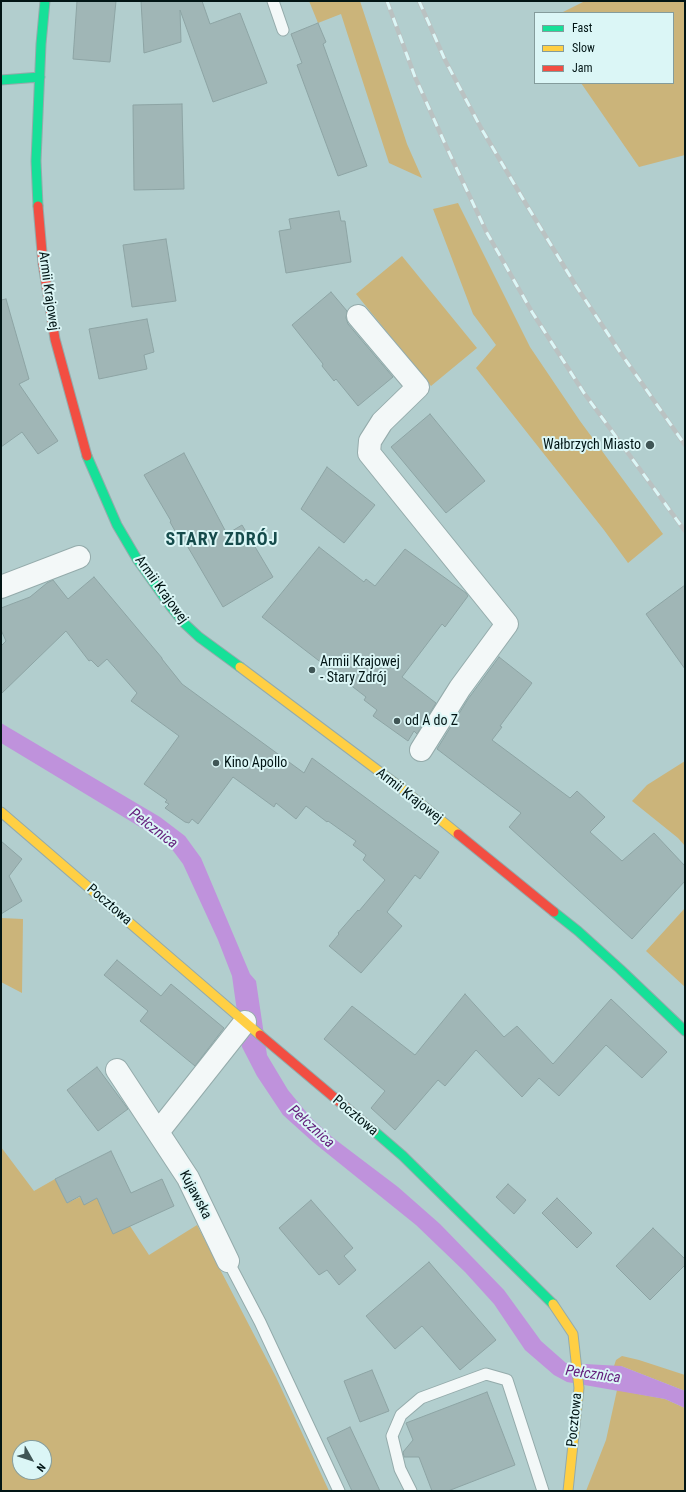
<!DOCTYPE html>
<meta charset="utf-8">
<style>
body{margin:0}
#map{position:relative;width:686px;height:1492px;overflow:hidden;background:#b2cece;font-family:"Roboto Condensed",sans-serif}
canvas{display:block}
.frame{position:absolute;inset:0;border:2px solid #021515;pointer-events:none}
.legend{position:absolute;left:534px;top:12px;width:140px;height:72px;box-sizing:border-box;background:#dbf6f6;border:1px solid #849c9c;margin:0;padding:5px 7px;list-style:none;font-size:12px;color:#021515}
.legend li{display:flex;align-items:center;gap:8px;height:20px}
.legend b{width:20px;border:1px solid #849c9c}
.north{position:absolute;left:12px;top:1440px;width:40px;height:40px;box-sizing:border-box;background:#dbf6f6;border:1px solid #849c9c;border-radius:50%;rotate:129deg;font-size:11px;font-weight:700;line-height:16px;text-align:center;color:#021515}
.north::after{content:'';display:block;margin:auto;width:14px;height:18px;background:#405656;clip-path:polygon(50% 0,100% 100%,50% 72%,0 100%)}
</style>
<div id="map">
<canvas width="686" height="1492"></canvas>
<div class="frame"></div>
<ul class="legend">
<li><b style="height:5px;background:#16e098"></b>Fast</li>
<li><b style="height:5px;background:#ffcf43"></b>Slow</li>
<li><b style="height:5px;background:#f24e42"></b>Jam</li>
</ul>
<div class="north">N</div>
</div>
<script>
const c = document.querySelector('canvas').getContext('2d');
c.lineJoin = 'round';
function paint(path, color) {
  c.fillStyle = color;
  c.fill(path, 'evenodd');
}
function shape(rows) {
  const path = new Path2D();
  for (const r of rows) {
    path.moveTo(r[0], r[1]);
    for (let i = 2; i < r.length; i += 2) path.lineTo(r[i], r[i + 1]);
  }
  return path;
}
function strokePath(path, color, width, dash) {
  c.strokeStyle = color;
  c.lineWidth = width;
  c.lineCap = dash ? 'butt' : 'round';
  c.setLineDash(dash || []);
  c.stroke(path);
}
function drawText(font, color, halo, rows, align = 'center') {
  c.font = font + ' "Roboto Condensed",sans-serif';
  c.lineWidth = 4;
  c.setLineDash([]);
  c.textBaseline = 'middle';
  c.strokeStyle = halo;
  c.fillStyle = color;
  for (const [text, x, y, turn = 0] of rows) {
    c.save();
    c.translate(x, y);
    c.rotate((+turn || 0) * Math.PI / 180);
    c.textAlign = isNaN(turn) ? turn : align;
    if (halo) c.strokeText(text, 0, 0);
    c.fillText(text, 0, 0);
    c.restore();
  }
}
paint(shape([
 [309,1,360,1,407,144,422,178,389,163,341,14,318,23],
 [585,1,685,1,685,155,639,167,581,83,673,83,673,13,561,13],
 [458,203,530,347,580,421,663,534,628,563,604,530,476,368,496,345,473,314,433,209],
 [402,256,477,348,431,386,356,294],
 [685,761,685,846,678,838,632,801,647,785],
 [685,908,685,987,646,951],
 [1,918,23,919,22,993,1,982],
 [1,1147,34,1191,55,1179,67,1203,80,1197,84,1204,97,1198,113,1234,130,1226,149,1255,197,1225,276,1377,329,1491,1,1491],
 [20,1448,44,1448,44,1472,20,1472],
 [622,1356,639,1360,685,1375,685,1391,621,1366,614,1366,616,1360],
 [617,1390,665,1399,685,1408,685,1491,586,1491,606,1440]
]), '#cbb47a');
paint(shape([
 [1,723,160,817,185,836,201,858,250,974,256,981,267,1055,288,1090,311,1118,332,1137,398,1187,440,1224,504,1290,541,1341,566,1363,621,1366,685,1391,685,1408,665,1399,567,1382,554,1375,525,1350,494,1304,465,1272,416,1225,313,1142,283,1115,257,1076,242,1047,232,976,218,940,183,864,171,848,150,833,1,743]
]), '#bf92dc');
const building = shape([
 [77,1,116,1,110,62,73,59,77,1],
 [141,1,202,1,210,24,240,13,267,83,213,102,180,10,181,42,144,53,141,1],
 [318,23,326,42,323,44,367,166,338,176,297,65,302,63,291,34,318,23],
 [182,104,184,189,134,190,133,105,182,104],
 [339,211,341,221,345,221,351,262,286,273,279,231,291,229,289,219,339,211],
 [166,239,176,301,132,307,123,245,166,239],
 [331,292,347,311,346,318,348,324,393,377,358,406,336,379,334,381,322,366,323,364,292,325,331,292],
 [6,299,29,379,19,384,58,441,38,454,22,432,1,447,1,300,6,299],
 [147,319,154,352,144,355,147,369,99,379,89,329,147,319],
 [430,414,485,481,446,513,391,447,430,414],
 [184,453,227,534,242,525,273,577,223,607,182,537,179,538,170,522,171,521,144,475,184,453],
 [327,467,375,505,344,543,301,509,327,467],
 [319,547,364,582,366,579,375,586,405,549,466,593,468,596,445,627,442,624,402,677,436,703,417,734,414,731,408,741,373,716,377,710,364,700,366,697,262,617,319,547],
 [94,577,162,658,162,659,182,684,304,773,312,758,439,852,420,879,415,875,387,912,402,926,361,973,329,946,339,934,338,933,358,910,359,911,385,880,363,860,366,855,353,845,356,841,328,821,327,822,306,806,296,819,276,803,274,807,233,777,198,824,192,819,189,823,185,822,165,808,169,804,165,802,167,800,144,784,179,736,131,701,137,693,107,659,98,667,91,660,89,661,66,631,1,694,1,646,6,641,1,630,1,608,30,597,47,583,53,580,68,599,94,577],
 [685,585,685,669,646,614,685,585],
 [499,657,532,683,500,726,502,727,492,740,570,798,577,791,605,817,590,832,622,861,654,833,685,866,685,881,632,939,509,827,521,813,437,749,468,699,499,657],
 [1,841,22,859,9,876,22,901,1,914,1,841],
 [117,960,161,996,171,984,224,1028,195,1066,140,1021,148,1011,104,975,117,960],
 [465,994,504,1037,517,1026,553,1064,611,999,667,1052,642,1078,606,1045,559,1096,539,1078,522,1097,476,1050,445,1086,438,1080,395,1130,371,1108,385,1091,324,1039,352,1006,415,1055,465,994],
 [97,1067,128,1109,98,1131,67,1090,97,1067],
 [111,1151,131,1193,162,1179,174,1206,113,1234,97,1198,84,1205,80,1196,67,1203,55,1179,111,1151],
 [508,1184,526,1200,514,1214,496,1197,508,1184],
 [557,1198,592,1233,577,1248,542,1213,557,1198],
 [311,1200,353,1248,344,1256,356,1270,339,1285,327,1270,319,1275,279,1228,311,1200],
 [653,1228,685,1259,685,1265,650,1300,616,1266,653,1228],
 [429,1262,496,1340,460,1370,422,1326,395,1349,366,1316,429,1262],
 [372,1370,389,1411,360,1422,344,1381,372,1370],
 [487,1392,515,1465,448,1491,432,1491,419,1457,404,1457,403,1452,413,1440,406,1423,487,1392],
 [350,1427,380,1491,352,1491,327,1438,350,1427]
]);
paint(building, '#a0b6b6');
strokePath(building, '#8da4a4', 1);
const lane = shape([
 [273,1,283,30],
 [228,1261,260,1322,339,1491],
 [411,1491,400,1469,392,1436,401,1415,421,1398,486,1374,507,1380,543,1491]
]);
const street = shape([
 [358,316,418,387,382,422,370,441,369,453,507,624,460,688,421,750],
 [1,587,79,557],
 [117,1070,188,1178,228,1261],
 [158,1132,245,1022]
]);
const fast = shape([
 [1,80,40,77],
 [38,206,36,161,41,44,45,1],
 [87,456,117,525,137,559,171,607,184,623,199,637,240,667],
 [554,912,578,931,620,969,685,1031],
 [374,1131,403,1156,553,1304]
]);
const slow = shape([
 [240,667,400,787,458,834],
 [1,812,260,1035],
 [553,1304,573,1334,579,1388,568,1491]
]);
const jam = shape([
 [38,206,43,264,55,339,87,456],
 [458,834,554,912],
 [260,1035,374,1131]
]);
strokePath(lane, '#94abab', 13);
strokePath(street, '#94abab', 24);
strokePath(fast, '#94abab', 11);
strokePath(slow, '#94abab', 11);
strokePath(jam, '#94abab', 11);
strokePath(lane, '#f3f8f8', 11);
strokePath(street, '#f3f8f8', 22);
strokePath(fast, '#16e098', 9);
strokePath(slow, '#ffcf43', 9);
strokePath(jam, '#f24e42', 9);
const rail = shape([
 [387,1,415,77,446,146,487,233,532,312,584,393,685,531],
 [419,1,445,60,481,128,526,204,576,286,620,352,685,445]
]);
strokePath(rail, '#bac2c2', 4.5);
strokePath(rail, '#dbf6f6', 3, [9]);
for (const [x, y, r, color] of [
 [650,445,5,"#405656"],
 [312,670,4,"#405656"],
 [397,721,4,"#405656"],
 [216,763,4,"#405656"]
]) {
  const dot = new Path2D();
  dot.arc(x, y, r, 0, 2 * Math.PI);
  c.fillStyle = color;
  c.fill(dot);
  strokePath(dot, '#dbf6f6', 1.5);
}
drawText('14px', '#021515', '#dbf6f6', [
 ["Armii Krajowej",48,291,82],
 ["Armii Krajowej",161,590,54],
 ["Armii Krajowej",409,796,38],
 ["Pocztowa",109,905,41],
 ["Pocztowa",355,1116,40],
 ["Kujawska",195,1195,62],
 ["Pocztowa",575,1420,-84]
]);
drawText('14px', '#021515', '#dbf6f6', [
 ["Wałbrzych Miasto",641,445,"right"],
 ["Armii Krajowej",320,662],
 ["- Stary Zdrój",320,678],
 ["od A do Z",405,721],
 ["Kino Apollo",224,763]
], 'left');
drawText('italic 15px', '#631d7b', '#dbf6f6', [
 ["Pełcznica",153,829,37],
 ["Pełcznica",311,1127,42],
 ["Pełcznica",593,1375,8]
]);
c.letterSpacing = '1px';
drawText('bold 18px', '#154b4b', '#dbf6f6', [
 ["STARY ZDRÓJ",222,540]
]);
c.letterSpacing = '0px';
</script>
